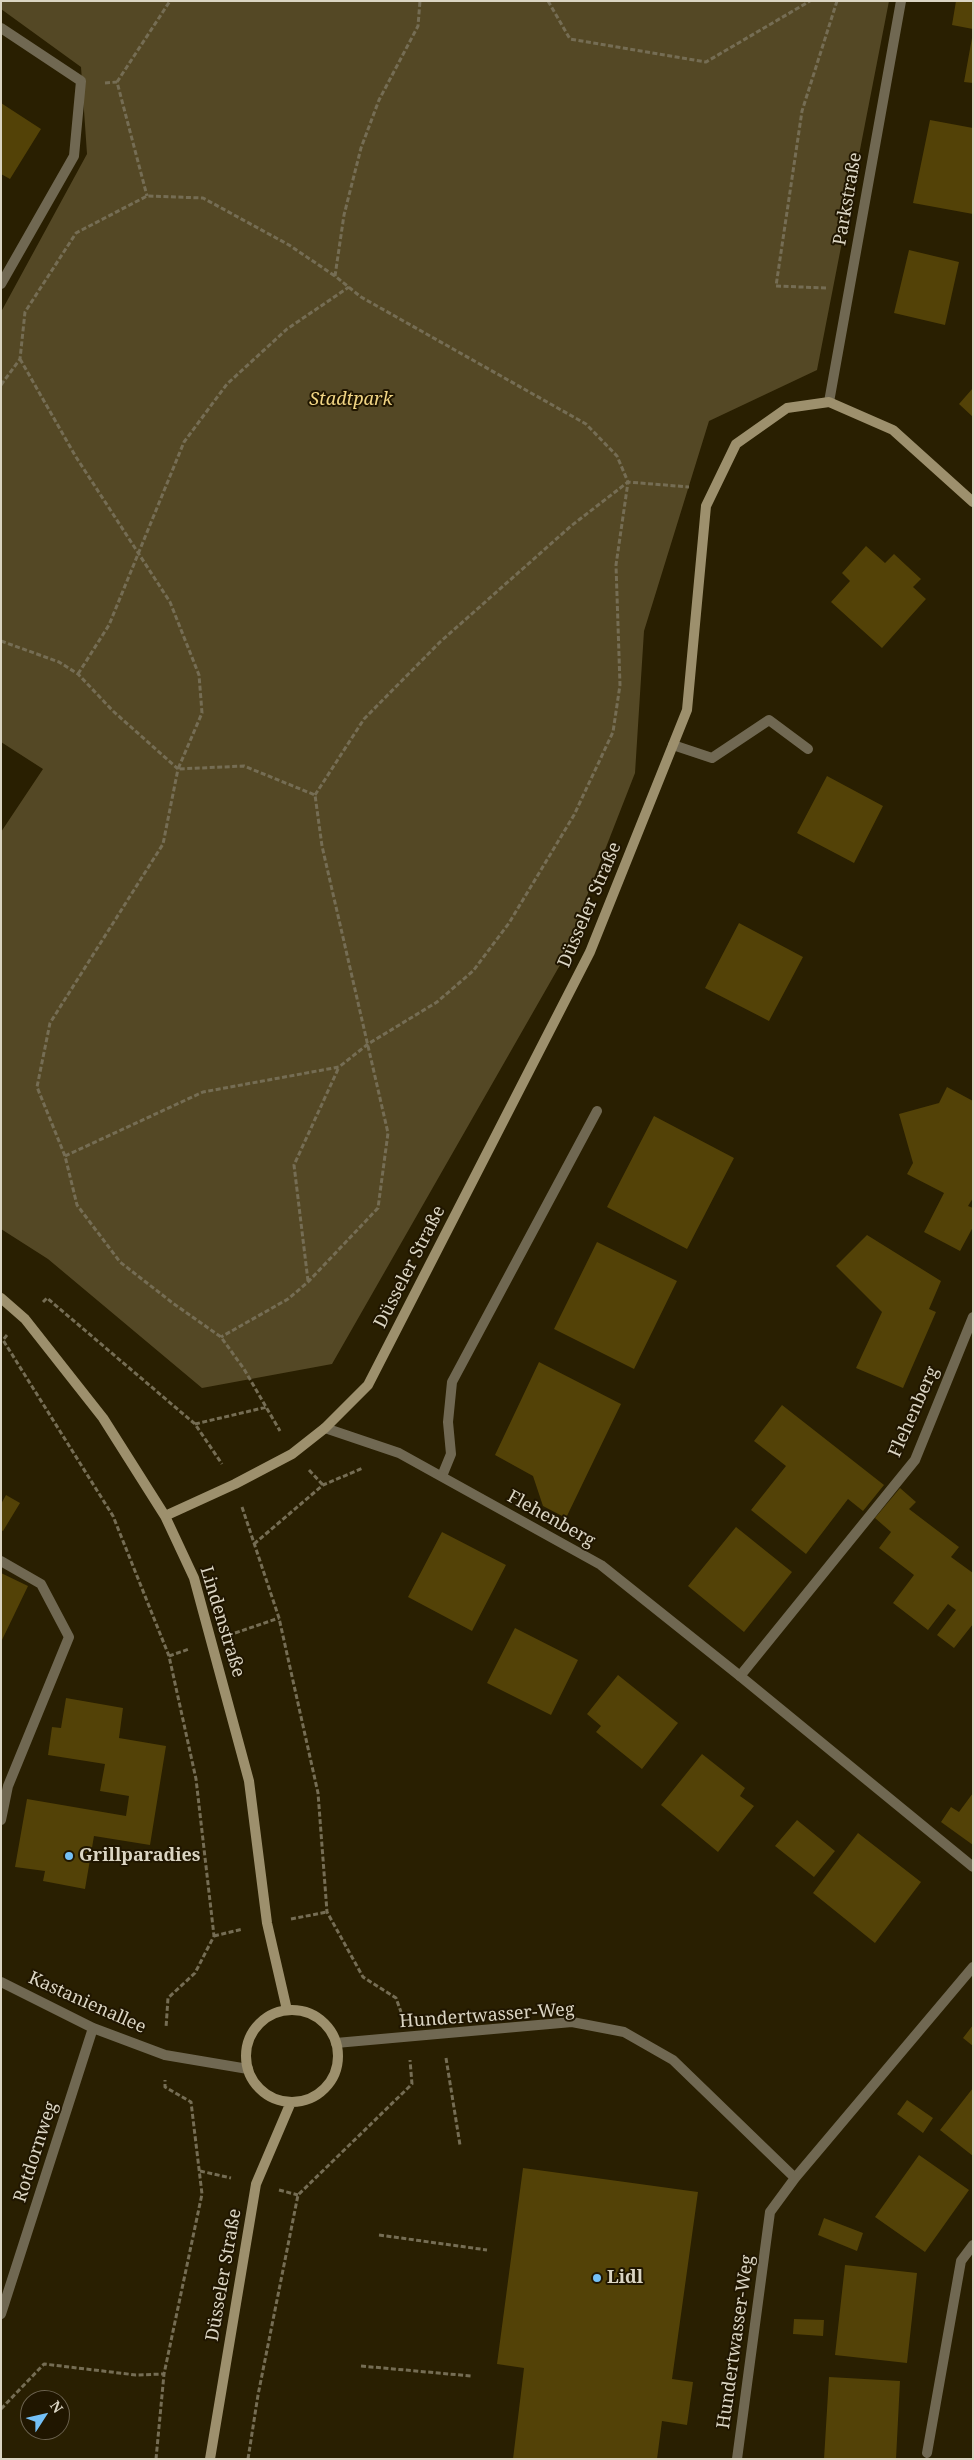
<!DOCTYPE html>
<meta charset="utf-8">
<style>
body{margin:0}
#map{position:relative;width:974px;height:2460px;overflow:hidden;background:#291f01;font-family:"Noto Serif",serif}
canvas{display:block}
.frame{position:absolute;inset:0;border:2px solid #dbd5c3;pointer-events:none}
.north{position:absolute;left:20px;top:2390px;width:50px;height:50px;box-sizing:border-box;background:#201600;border:1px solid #6b624e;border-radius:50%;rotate:55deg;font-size:14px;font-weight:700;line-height:20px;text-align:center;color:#dbd5c3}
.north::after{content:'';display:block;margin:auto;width:18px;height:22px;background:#74c0f6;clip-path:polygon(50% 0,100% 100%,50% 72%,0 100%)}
</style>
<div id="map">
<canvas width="974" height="2460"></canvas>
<div class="frame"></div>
<div class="north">N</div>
</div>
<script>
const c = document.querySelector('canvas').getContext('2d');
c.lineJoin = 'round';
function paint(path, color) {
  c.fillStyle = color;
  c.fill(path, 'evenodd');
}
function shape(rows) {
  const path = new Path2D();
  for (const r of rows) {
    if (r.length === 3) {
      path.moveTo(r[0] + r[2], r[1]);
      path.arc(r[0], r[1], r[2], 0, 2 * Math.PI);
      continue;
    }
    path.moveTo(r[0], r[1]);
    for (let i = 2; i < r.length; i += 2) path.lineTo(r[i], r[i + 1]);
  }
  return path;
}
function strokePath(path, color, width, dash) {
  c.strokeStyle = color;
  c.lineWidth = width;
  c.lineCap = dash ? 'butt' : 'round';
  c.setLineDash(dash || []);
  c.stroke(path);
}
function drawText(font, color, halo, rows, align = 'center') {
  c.font = font + ' "Noto Serif",serif';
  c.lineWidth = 4;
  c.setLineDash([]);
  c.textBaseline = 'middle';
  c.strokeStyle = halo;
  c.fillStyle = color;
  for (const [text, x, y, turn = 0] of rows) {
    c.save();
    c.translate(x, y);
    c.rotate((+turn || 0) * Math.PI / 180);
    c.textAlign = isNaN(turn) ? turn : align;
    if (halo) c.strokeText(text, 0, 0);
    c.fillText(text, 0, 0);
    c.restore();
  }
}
paint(shape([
 [1,1,889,1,817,370,709,421,644,631,635,773,560,965,332,1364,202,1388,48,1259,1,1229,1,832,43,769,1,742,1,312,87,154,81,67,1,9]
]), '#544825');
paint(shape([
 [956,1,973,1,973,29,952,25],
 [972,38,973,38,973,83,964,82],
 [1,103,41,129,10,179,1,174],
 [930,120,973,128,973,214,913,203],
 [909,250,959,262,945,325,894,313],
 [973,388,973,417,959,404],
 [866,546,885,563,894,554,921,579,913,587,926,599,882,648,831,602,850,581,842,573],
 [827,776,883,806,854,863,797,833],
 [739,923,803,957,769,1021,705,988],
 [947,1087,973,1101,973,1198,968,1206,973,1208,973,1227,960,1251,924,1232,944,1193,907,1174,913,1163,899,1114,939,1103],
 [654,1116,734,1158,687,1249,607,1207],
 [867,1235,941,1281,929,1309,936,1312,903,1388,856,1368,882,1312,836,1266],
 [597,1242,677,1281,634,1369,554,1329],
 [539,1362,621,1404,566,1518,543,1506,533,1476,495,1455],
 [782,1405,884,1485,863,1511,848,1499,806,1554,751,1510,786,1466,754,1441],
 [900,1488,916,1502,909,1509,959,1547,951,1557,973,1573,973,1624,954,1648,937,1635,956,1610,948,1604,928,1630,893,1603,914,1575,879,1548,891,1532,875,1518],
 [6,1495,20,1503,3,1531,1,1530,1,1504],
 [736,1527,792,1572,744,1632,688,1586],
 [442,1532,506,1565,472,1631,408,1597],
 [1,1573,28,1586,1,1642],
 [515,1628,578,1660,551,1715,487,1683],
 [618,1675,678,1723,642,1769,596,1732,601,1726,587,1714],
 [66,1698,123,1708,119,1738,166,1746,150,1845,94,1836,85,1889,43,1881,45,1871,15,1867,27,1799,126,1816,129,1796,100,1791,105,1764,48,1755,52,1727,61,1728],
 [702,1754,745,1788,740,1796,754,1806,718,1852,661,1805],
 [973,1793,973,1845,941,1822,951,1807,959,1812],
 [797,1820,835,1851,814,1877,775,1846],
 [858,1833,921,1882,875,1943,813,1893],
 [973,2025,973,2046,963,2038],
 [973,2088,973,2156,940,2130],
 [907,2100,933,2118,923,2133,897,2114],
 [919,2155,969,2190,925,2252,875,2217],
 [523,2168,698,2192,672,2379,693,2382,687,2425,662,2421,657,2459,513,2459,524,2368,497,2364],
 [824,2218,863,2233,857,2251,818,2235],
 [845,2265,917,2273,907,2363,835,2355],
 [794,2319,824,2320,823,2336,793,2334],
 [829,2377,900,2381,896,2459,824,2459]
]), '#534207');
strokePath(shape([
 [548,1,570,39,706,62,810,1],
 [117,82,170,1],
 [105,83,117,82,147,196],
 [826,288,776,286,802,111,837,1],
 [20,359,76,457,170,602,199,675,202,713,178,769,244,766,315,795,322,846,388,1133,378,1208,308,1282,288,1299,221,1337],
 [1,385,20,359,25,312,76,233,147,196,203,198,289,245,335,276],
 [1,641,59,662,78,674,113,711,178,769,163,844,50,1023,37,1087,65,1156,77,1205,120,1262,174,1304,221,1337,244,1369,280,1431],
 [78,674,109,625,184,442,227,384,287,329,349,287],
 [315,795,364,719,440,642,571,526,628,482,617,456,586,424,361,297,335,276,344,215,361,148,379,100,418,26,420,1],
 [65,1156,203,1092,339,1067,368,1044,437,1002,473,971,509,923,574,815,613,732,620,685,616,565,628,482,689,487],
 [308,1281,294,1165,339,1067],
 [43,1302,47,1298,195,1424,222,1464],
 [7,1335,3,1340,113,1516,169,1656,196,1779,214,1936,195,1973,168,1998,166,2028],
 [195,1424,267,1407],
 [309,1470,323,1485],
 [242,1507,279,1618,318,1793,327,1912,363,1977,396,1998,401,2012],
 [254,1544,323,1485,363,1468],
 [235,1633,279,1618],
 [169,1656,189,1649],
 [291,1919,327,1912],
 [214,1936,243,1929],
 [446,2058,460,2145],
 [200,2171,231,2178],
 [279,2190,298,2195],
 [379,2235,487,2250],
 [361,2366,471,2376],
 [1,2409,44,2364,136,2375,164,2374],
 [156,2459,164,2374,202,2194,191,2102,165,2087,165,2080],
 [248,2459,258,2395,298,2195,412,2084,410,2060]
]), '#756d54', 3, [5, 2.5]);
strokePath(shape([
 [673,745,712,758,769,720,808,749],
 [442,1476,451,1454,448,1422,452,1382,597,1111],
 [740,1676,915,1460,973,1317],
 [927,2453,961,2261,973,2245]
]), '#706852', 10);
strokePath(shape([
 [1,28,81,81,74,156,1,284],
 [829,402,901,1],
 [325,1428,399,1453,601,1565,740,1676,973,1867],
 [1,1561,41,1584,69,1637,8,1786,1,1820],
 [1,1982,93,2028,165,2055,248,2069],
 [336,2043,572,2022,624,2032,673,2060,795,2178,973,1967],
 [1,2314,93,2028],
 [737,2459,770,2212,795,2178]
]), '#706852', 10);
strokePath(shape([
 [1,1298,25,1319,103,1418,165,1516,194,1578,249,1781,267,1923,287,2010],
 [165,1516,235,1484,292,1454,325,1428,368,1385,590,952,687,710,706,506,736,444,787,408,829,402,893,430,973,502],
 [292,2056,46],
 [210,2459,256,2184,291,2102]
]), '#9d906d', 10);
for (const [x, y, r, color] of [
 [69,1856,5,"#74c0f6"],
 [597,2278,5,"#74c0f6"]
]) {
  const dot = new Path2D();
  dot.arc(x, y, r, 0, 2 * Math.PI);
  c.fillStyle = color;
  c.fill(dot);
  strokePath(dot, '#201600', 2);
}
drawText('18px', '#dbd5c3', '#201600', [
 ["Parkstraße",848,199,-80],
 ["Düsseler Straße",590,905,-67],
 ["Düsseler Straße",410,1267,-63],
 ["Flehenberg",914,1412,-66],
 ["Flehenberg",551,1519,29],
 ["Lindenstraße",222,1622,73],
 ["Kastanienallee",87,2003,24],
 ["Hundertwasser-Weg",487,2016,-4],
 ["Rotdornweg",36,2152,-72],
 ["Düsseler Straße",224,2275,-80],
 ["Hundertwasser-Weg",736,2342,-82]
]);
drawText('italic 18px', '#f1d584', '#201600', [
 ["Stadtpark",351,400]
]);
drawText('bold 18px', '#dbd5c3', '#201600', [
 ["Grillparadies",79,1856],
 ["Lidl",607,2278]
], 'left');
</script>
